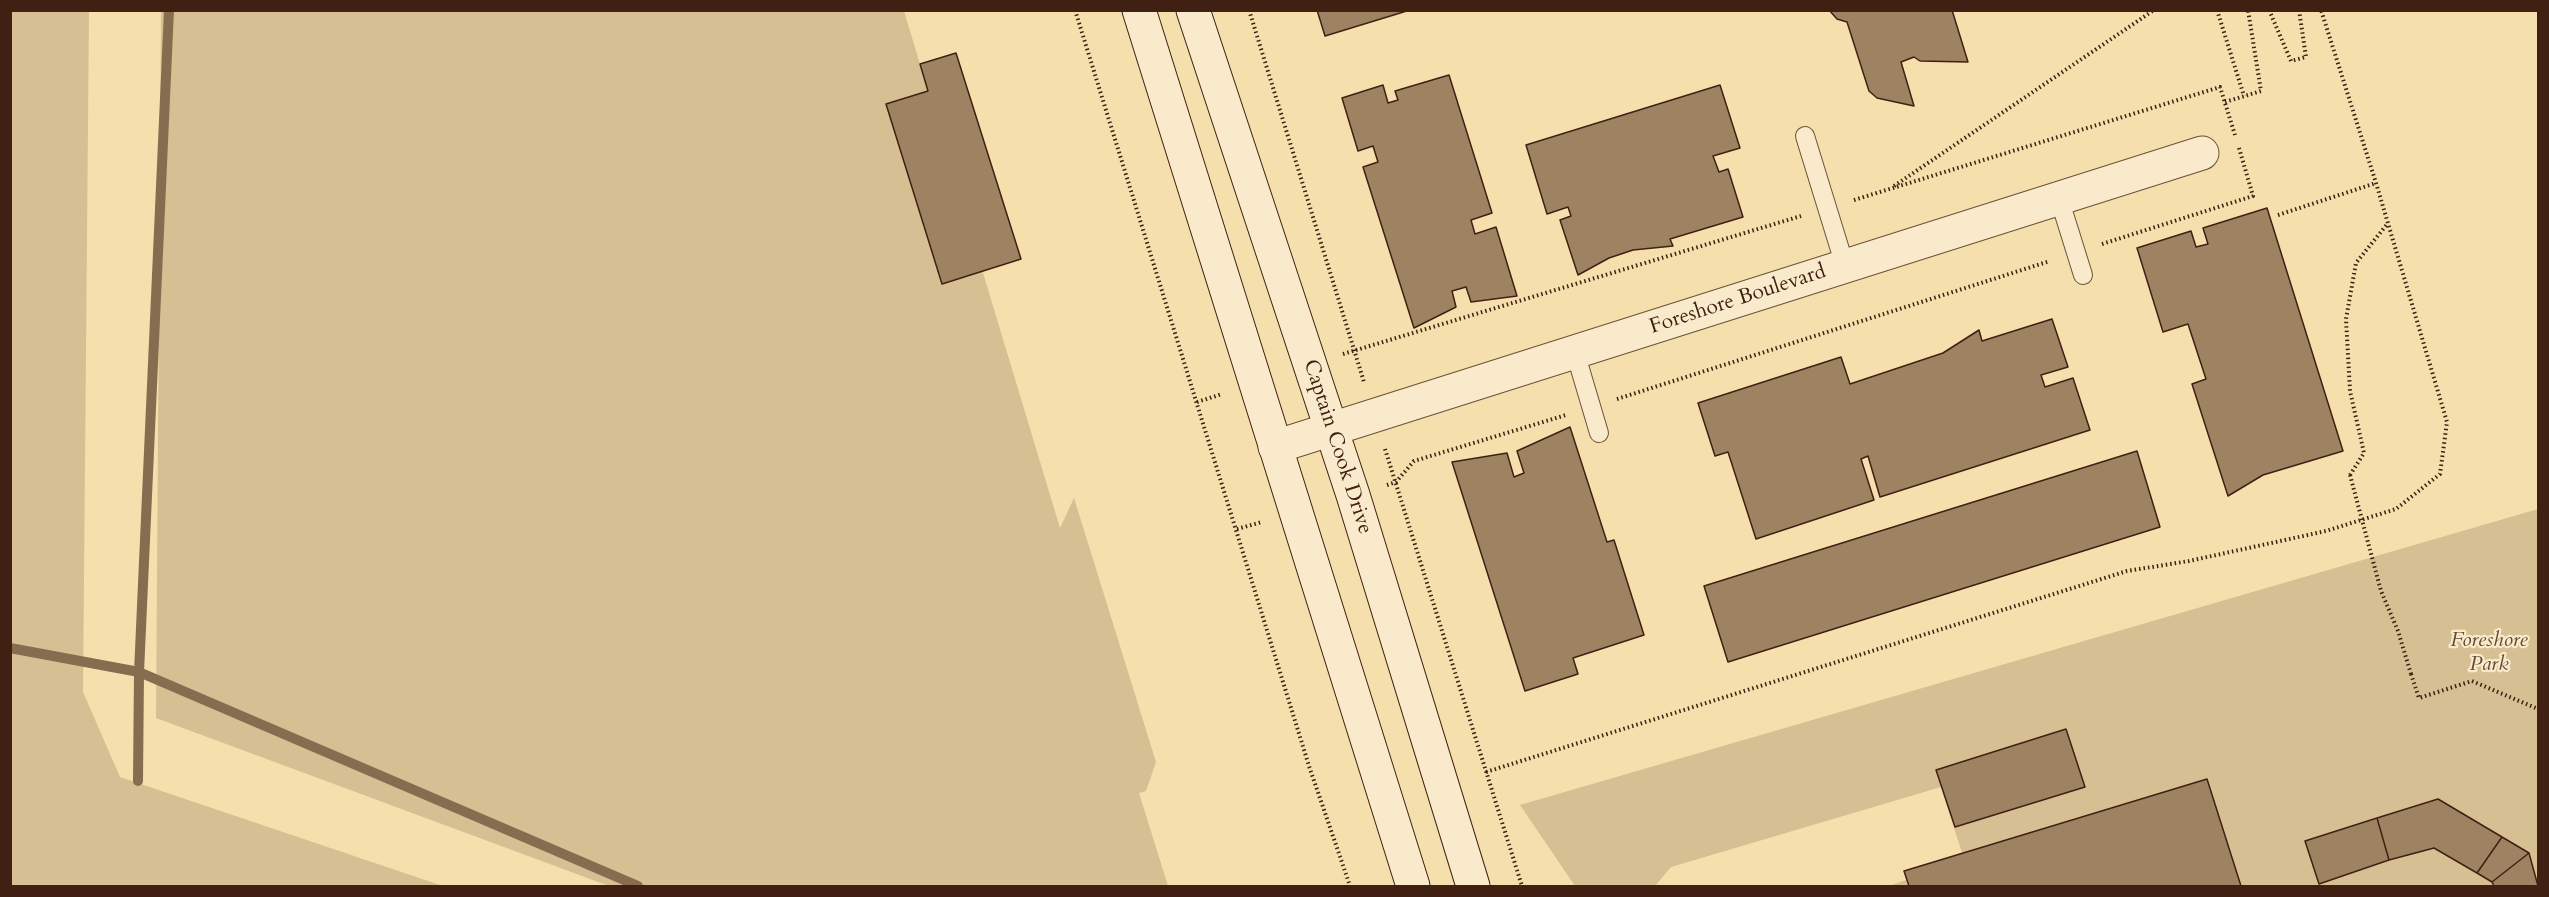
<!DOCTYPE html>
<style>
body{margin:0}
#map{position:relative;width:2549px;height:897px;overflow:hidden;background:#f5dfad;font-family:Cardo,serif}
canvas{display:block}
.frame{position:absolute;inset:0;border:12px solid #402012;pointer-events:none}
</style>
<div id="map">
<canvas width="2549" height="897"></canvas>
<div class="frame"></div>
</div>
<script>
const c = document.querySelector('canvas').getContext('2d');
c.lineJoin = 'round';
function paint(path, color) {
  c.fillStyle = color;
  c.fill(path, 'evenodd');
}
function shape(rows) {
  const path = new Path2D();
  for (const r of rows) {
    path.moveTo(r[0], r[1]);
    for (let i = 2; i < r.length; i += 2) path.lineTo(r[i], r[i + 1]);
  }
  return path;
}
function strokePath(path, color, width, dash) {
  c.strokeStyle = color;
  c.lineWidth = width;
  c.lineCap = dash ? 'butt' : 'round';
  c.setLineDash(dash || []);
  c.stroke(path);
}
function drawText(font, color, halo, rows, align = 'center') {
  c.font = font + ' Cardo,serif';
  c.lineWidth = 4.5;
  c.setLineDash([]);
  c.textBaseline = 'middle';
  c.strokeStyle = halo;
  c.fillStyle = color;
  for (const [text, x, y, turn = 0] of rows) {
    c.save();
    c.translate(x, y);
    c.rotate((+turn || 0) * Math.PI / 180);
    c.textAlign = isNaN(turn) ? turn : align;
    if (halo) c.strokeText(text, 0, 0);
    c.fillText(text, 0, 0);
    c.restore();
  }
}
paint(shape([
 [10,11,89,11,83,692,120,777,443,886,11,886],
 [161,11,904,11,1060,528,1074,498,1156,762,1146,791,1139,793,1168,886,609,886,156,718],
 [2538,509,2538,886,1889,886,1906,880,1904,871,1962,853,1941,787,1671,867,1655,886,1575,886,1520,805]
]), '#d6bf93');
strokePath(shape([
 [10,648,139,672,169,10],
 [138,781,139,672,638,886]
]), '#876c4f', 10);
const building = shape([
 [1317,10,1410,10,1325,36,1317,10],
 [1829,10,1952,10,1968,62,1920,61,1914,57,1901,62,1914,106,1877,98,1869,91,1847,22,1837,19,1829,10],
 [956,53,1021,259,942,284,886,104,928,91,920,64,956,53],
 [1449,75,1492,213,1471,220,1475,234,1496,227,1517,296,1471,302,1466,287,1452,291,1456,307,1414,328,1363,167,1378,162,1373,146,1358,151,1342,98,1383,85,1388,103,1398,100,1395,91,1449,75],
 [1720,85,1740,148,1713,156,1719,172,1728,169,1743,217,1670,239,1673,246,1633,250,1609,258,1578,275,1560,220,1571,216,1568,207,1547,214,1526,145,1720,85],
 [2267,208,2343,451,2263,475,2228,496,2192,384,2206,379,2188,324,2163,332,2137,248,2191,231,2196,247,2208,244,2203,228,2267,208],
 [2052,319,2068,367,2041,375,2045,387,2073,378,2090,430,1880,497,1868,456,1861,459,1874,500,1756,539,1728,452,1715,456,1698,403,1841,357,1850,384,1943,353,1979,330,1982,341,2052,319],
 [1570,427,1607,542,1614,540,1644,635,1573,658,1578,674,1525,691,1452,462,1507,453,1514,477,1524,473,1517,451,1570,427],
 [2137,451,2160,527,1728,662,1704,586,2137,451],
 [2066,729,2085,787,1955,827,1936,770,2066,729],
 [2207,779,2241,886,1909,886,1904,871,2207,779],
 [2438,799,2502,837,2477,873,2434,848,2389,860,2377,818,2438,799],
 [2377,818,2389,860,2319,884,2305,841,2377,818],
 [2502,837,2529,853,2492,882,2477,873,2502,837],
 [2529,853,2538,886,2494,886,2492,882,2529,853]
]);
paint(building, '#9e8363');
strokePath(building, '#402012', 1.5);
const lane = shape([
 [1805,136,1845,266],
 [2059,198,2083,275],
 [1575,352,1599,433]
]);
const street = shape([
 [1275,447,2202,153]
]);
const secondary = shape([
 [1139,10,1413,886],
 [1193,10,1353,495,1473,886]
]);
strokePath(lane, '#6d5039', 20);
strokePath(street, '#6d5039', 35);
strokePath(secondary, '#402012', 35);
strokePath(shape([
 [1075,10,1309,766,1350,886],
 [1249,10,1364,382],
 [2217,10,2244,96],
 [2269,10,2291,61,2306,57,2299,10],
 [2225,102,2261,91,2248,10],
 [1894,186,2154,10],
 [1854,200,2220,87,2235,135],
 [2278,215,2376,183],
 [2102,244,2253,196,2239,148],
 [1343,354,1801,216],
 [1617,399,2050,261],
 [1197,402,1222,394],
 [1385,449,1522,886],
 [2350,475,2364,453,2350,391,2346,319,2356,263,2388,223],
 [1387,485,1396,482,1414,461,1566,415],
 [1237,529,1262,522],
 [2411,674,2419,698,2472,681,2538,709],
 [1486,772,2127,571,2189,561,2326,531,2396,509,2440,474,2447,422,2376,183,2321,10]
]), '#402012', 4, [1.5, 3]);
strokePath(lane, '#f8eaca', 18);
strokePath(street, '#f8eaca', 33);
strokePath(secondary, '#f8eaca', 33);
strokePath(shape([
 [2350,475,2381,591,2398,631,2411,674]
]), '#402012', 4, [1.5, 3]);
drawText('21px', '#402012', '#f8eaca', [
 ["Foreshore Boulevard",1738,300,-18],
 ["Captain Cook Drive",1337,447,72]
]);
drawText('italic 21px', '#664832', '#f8eaca', [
 ["Foreshore",2489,641],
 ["Park",2489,665]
]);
</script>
